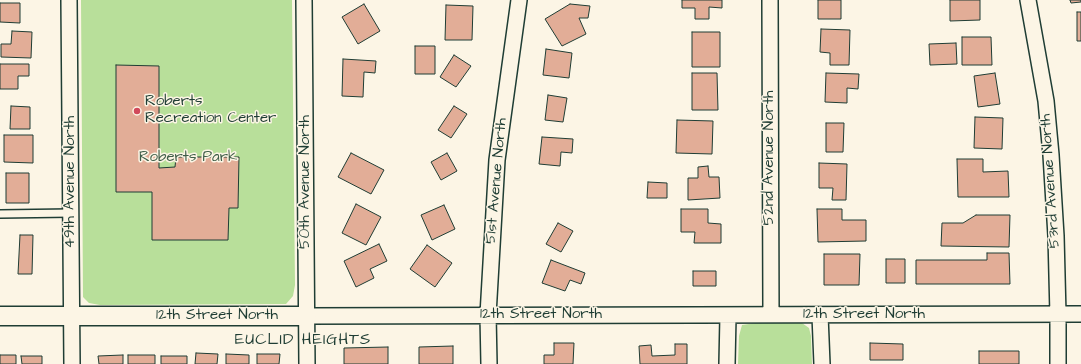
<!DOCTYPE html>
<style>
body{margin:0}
canvas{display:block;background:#fcf5e5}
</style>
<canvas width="1081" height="364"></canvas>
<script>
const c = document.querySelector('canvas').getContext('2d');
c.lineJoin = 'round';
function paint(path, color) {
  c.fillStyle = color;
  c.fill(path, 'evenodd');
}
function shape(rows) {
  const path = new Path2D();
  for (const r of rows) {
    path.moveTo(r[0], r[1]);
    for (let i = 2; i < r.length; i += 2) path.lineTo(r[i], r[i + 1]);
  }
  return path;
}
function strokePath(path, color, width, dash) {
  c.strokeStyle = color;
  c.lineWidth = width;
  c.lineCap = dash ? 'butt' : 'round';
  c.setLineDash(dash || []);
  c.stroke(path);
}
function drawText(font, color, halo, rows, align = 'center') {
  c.font = font + ' "Architects Daughter",sans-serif';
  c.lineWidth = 3;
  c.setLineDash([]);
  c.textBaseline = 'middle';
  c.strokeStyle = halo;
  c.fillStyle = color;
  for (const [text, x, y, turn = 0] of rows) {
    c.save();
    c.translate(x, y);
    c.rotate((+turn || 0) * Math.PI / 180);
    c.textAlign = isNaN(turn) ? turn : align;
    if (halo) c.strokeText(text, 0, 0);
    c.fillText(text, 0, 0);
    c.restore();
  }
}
paint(shape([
 [81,0,292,0,295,285,293,296,286,304,100,305,89,303,83,297],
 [756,323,802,323,809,328,811,336,812,364,738,364,739,336,742,325]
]), '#b8df9a');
const building = shape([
 [682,0,722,0,722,8,709,7,709,19,695,19,695,8,682,8,682,0],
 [818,0,841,0,841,19,818,19,818,0],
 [950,0,980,0,980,20,950,21,950,0],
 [1070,0,1081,0,1081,2,1071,3,1070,0],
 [0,3,20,3,20,23,0,22,0,3],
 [364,4,380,31,358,44,342,17,364,4],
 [570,4,590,6,588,18,579,18,586,34,562,46,545,19,570,4],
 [446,5,473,6,472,40,445,40,446,5],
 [1077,12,1081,12,1081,41,1077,41,1077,12],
 [821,29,850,30,849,65,830,65,830,53,820,52,821,29],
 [12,31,32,32,31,58,1,57,1,44,11,44,12,31],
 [692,32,720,32,720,67,692,67,692,32],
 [962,37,991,37,992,65,962,65,962,37],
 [956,43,957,64,930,65,929,44,956,43],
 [415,46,435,46,435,74,415,74,415,46],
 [546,49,572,53,569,78,543,75,546,49],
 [454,55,471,66,456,87,440,77,454,55],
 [343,59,376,61,375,73,364,72,363,97,342,96,343,59],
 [0,64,29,64,29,76,18,76,18,89,0,89,0,64],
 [116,65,159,66,159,168,175,167,176,157,239,157,238,208,229,208,228,240,152,240,152,192,116,192,116,65],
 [692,73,717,73,718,110,692,110,692,73],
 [826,73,859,74,858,89,847,88,847,103,825,102,826,73],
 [995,73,1000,104,978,107,974,76,995,73],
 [548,95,567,98,563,122,545,120,548,95],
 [11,106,30,107,30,129,10,129,11,106],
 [454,106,467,114,451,138,438,130,454,106],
 [975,117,1003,118,1002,149,974,148,975,117],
 [677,120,713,121,712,154,676,153,677,120],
 [826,123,844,123,843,152,826,152,826,123],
 [4,135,33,135,33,163,4,162,4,135],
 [542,137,573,139,572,153,561,152,560,166,539,164,542,137],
 [351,153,384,170,371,194,338,177,351,153],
 [447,153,457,171,441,180,431,162,447,153],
 [957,159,983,159,983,172,1008,171,1009,197,958,197,957,159],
 [819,163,847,164,846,200,832,200,833,188,819,188,819,163],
 [708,166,709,177,719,177,720,198,688,200,688,178,698,178,698,167,708,166],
 [6,173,29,173,29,203,6,203,6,173],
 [648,182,667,183,667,198,647,198,648,182],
 [356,204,381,217,366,245,342,233,356,204],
 [444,205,455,229,432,240,421,215,444,205],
 [681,209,708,209,708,223,721,224,721,243,694,243,695,232,681,232,681,209],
 [817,209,842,209,842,220,866,220,866,241,818,242,817,209],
 [976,215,1010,215,1009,247,941,246,942,223,963,223,976,215],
 [558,223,573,231,561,252,546,244,558,223],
 [20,235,33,235,32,274,18,274,20,235],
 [379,244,387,261,370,269,374,278,356,287,344,261,379,244],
 [427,245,452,263,435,287,410,269,427,245],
 [987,253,1009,253,1010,284,916,284,916,260,987,260,987,253],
 [824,254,860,254,859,285,824,285,824,254],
 [886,259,905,259,905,283,886,283,886,259],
 [551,260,585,273,581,284,570,280,565,291,542,283,551,260],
 [693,271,716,271,716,286,693,286,693,271],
 [554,343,574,343,573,364,544,364,544,355,554,355,554,343],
 [870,343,903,344,903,360,870,360,870,343],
 [675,344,687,344,687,364,640,364,639,346,651,345,652,356,675,355,675,344],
 [453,346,453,364,419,364,419,347,453,346],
 [388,347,388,364,344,364,344,348,388,347],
 [979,351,1019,351,1019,364,979,364,979,351],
 [196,353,218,354,217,364,195,364,196,353],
 [226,354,249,355,249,364,226,364,226,354],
 [257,354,280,354,279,364,257,364,257,354],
 [0,355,16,355,16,364,0,364,0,355],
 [123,355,123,364,99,364,98,356,123,355],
 [128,355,155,355,155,364,128,364,128,355],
 [21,356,42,356,42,364,22,364,21,356],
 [161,356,187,356,187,364,161,364,161,356]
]);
paint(building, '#e2ad97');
strokePath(building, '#1f3d34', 1);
const service = shape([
 [0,214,71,213]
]);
const minor = shape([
 [69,0,72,364],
 [304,0,307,364],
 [770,0,771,315],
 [1028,0,1046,101,1051,155,1056,236,1058,315,1058,364],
 [820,315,822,364],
 [307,316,1081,314],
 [489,364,488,315,497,160,519,0],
 [727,364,728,316]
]);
const tertiary = shape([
 [0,316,307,316]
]);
strokePath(service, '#1f3d34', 10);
strokePath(minor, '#1f3d34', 18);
strokePath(tertiary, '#1f3d34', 21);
strokePath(service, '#fcf5e5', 7);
strokePath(minor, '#fcf5e5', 15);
strokePath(tertiary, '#fcf5e5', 18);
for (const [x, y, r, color] of [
 [137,111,4,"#d1495b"]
]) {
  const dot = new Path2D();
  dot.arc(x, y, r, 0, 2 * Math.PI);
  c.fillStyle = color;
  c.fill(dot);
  strokePath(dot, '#fcf5e5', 1.5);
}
drawText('15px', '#1f3d34', '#fcf5e5', [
 ["Roberts",145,102],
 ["Recreation Center",145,119]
], 'left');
drawText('15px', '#3e5d48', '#fcf5e5', [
 ["Roberts Park",188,158]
]);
drawText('15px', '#1f3d34', '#fcf5e5', [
 ["52nd Avenue North",770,158,-90],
 ["51st Avenue North",497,181,-85],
 ["53rd Avenue North",1051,181,-94],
 ["49th Avenue North",71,182,-90],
 ["50th Avenue North",306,182,-90],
 ["12th Street North",541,315],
 ["12th Street North",864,315],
 ["12th Street North",217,316]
]);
c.letterSpacing = '1px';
drawText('16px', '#1f3d34', '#fcf5e5', [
 ["EUCLID HEIGHTS",303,341]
]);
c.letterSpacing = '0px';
</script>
